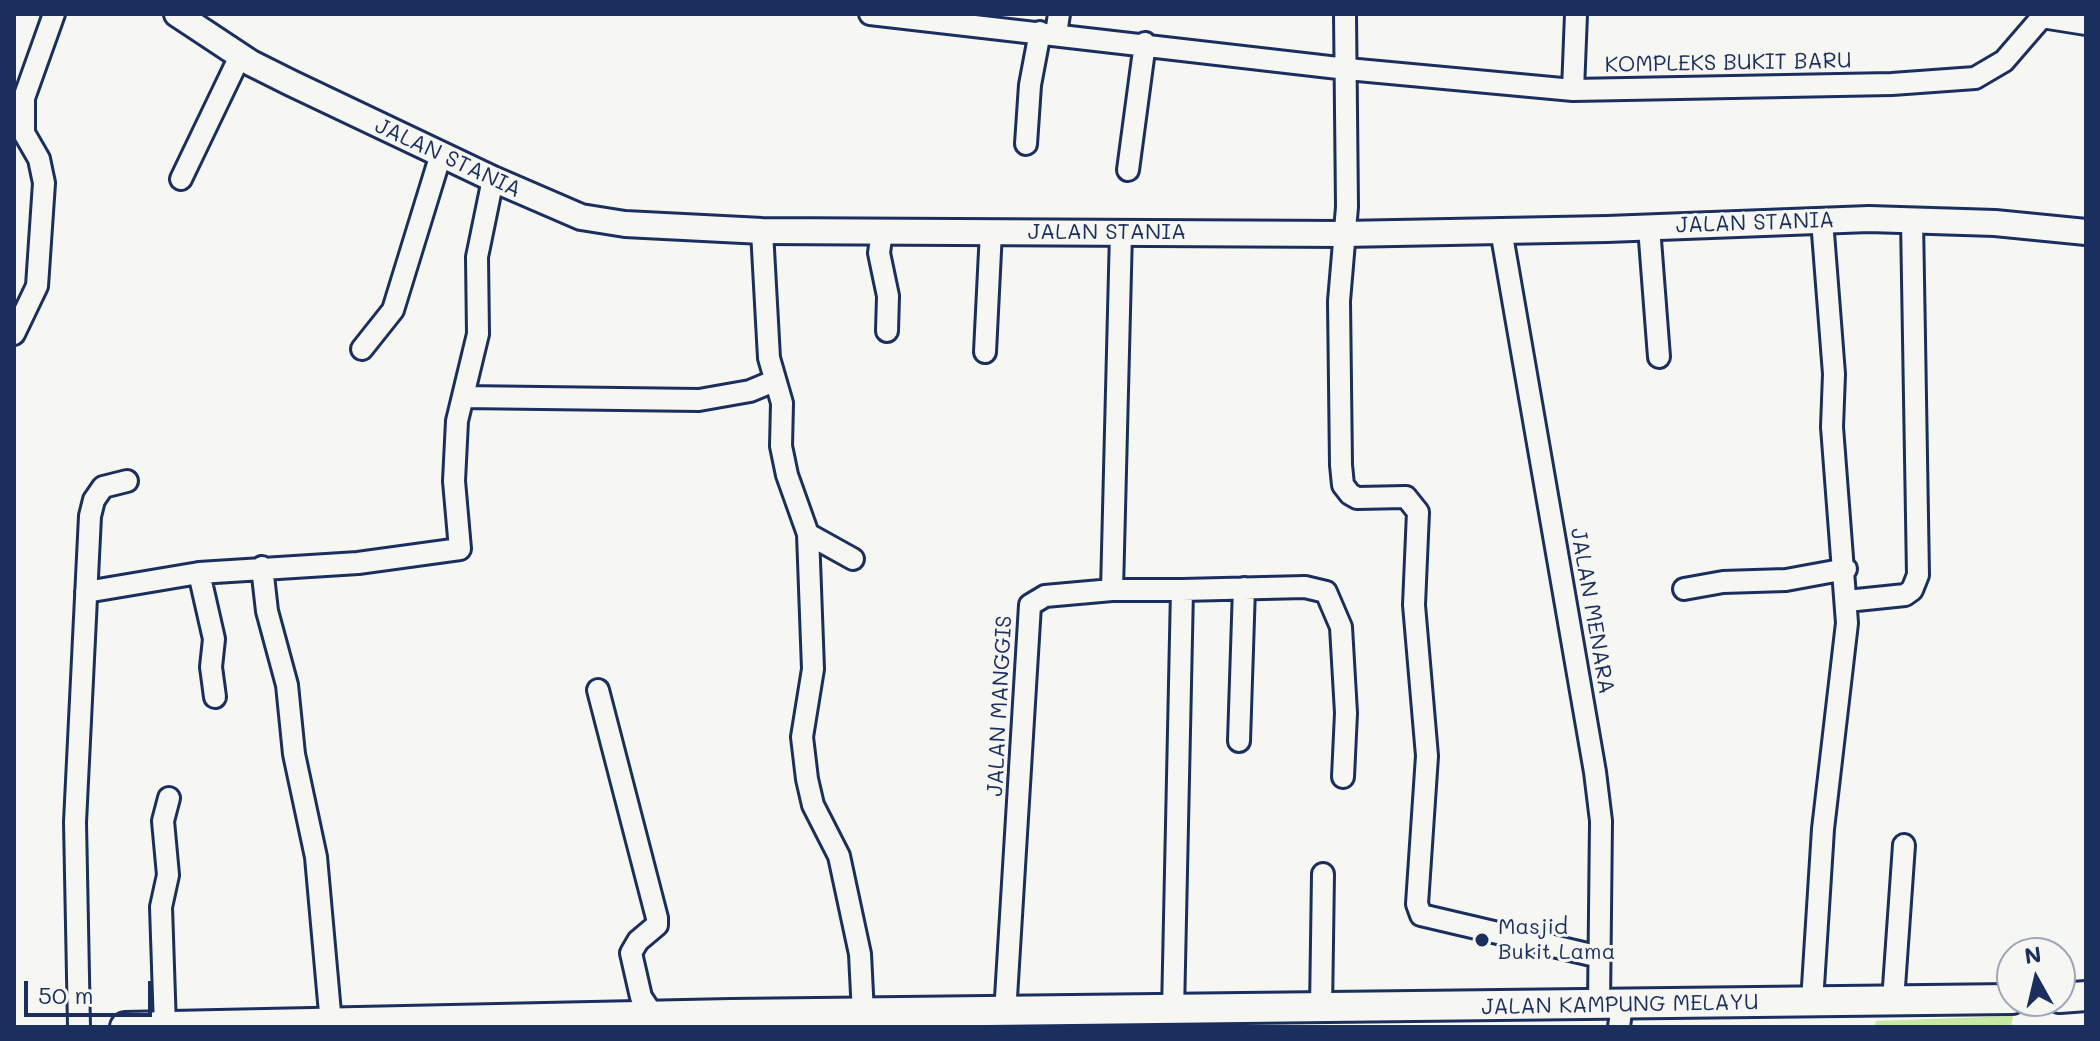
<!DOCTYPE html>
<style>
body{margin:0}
#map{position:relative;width:2100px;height:1041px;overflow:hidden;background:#f6f6f2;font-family:Mali,sans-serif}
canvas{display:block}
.frame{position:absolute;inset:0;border:16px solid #1b2f5e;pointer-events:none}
.north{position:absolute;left:1996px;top:937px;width:80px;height:80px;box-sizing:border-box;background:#f6f6f2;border:2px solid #9ea6b7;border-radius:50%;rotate:352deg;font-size:22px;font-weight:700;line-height:32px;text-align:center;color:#1b2f5e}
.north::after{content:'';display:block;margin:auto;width:28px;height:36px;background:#1b2f5e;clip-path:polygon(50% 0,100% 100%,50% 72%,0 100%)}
.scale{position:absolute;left:24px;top:981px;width:128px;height:36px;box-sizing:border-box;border:4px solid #1b2f5e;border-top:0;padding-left:10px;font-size:24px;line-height:28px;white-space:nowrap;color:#1b2f5e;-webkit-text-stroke:6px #f6f6f2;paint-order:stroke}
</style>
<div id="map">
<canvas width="2100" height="1041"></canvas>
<div class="frame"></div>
<div class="north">N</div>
<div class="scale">50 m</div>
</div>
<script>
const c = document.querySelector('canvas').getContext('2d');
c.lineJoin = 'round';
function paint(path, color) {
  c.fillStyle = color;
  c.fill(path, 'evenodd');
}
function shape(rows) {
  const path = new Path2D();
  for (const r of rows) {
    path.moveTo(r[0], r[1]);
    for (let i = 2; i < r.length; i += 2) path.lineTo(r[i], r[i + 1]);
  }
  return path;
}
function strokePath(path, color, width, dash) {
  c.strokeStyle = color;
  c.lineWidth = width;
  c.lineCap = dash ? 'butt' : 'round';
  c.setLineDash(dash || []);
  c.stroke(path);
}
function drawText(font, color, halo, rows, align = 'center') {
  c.font = font + ' Mali,sans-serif';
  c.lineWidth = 6;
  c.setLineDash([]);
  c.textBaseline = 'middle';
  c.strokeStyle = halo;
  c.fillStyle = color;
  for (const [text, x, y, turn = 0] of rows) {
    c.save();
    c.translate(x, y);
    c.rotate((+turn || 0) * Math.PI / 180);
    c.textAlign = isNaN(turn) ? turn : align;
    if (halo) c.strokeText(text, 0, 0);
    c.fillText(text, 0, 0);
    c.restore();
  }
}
paint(shape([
 [2013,1016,2011,1027,1874,1027,1876,1021]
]), '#c7e9a3');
const minor = shape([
 [870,14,1347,69,1573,90,1892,84,1975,78,2004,61,2042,17,2086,24],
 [1345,14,1347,207,1339,301,1341,465,1343,485,1350,494,1357,498,1406,497,1418,512,1414,605,1427,756,1417,904,1421,915,1600,957],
 [1056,34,1059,14],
 [1573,90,1576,14],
 [1026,144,1030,85,1040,32],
 [1128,170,1145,43],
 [181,179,240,56],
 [1649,227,1659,357],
 [1501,230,1595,772,1601,821,1599,1004],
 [762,231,769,358,782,403,781,446,787,475,808,534,853,559],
 [882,231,879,253,888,296,887,331],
 [14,334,37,286,44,183,39,159,24,133,24,98,54,14],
 [362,349,393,310,441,154],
 [985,352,991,231],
 [463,397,699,400,750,391,774,381],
 [808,534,813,669,802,737,807,779,813,805,839,856,860,954,863,1014],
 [262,567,267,611,287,685,294,754,316,857,331,1024],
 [199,573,214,639,211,667,215,697],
 [1684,589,1723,582,1786,580,1846,569],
 [1112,590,1182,590,1173,1012],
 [1182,590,1305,587,1326,592,1341,627,1346,713,1343,777],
 [86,592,199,573,358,563,460,549,454,481,457,421,478,334,477,257,493,179],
 [1847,601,1905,595,1912,590,1918,575,1912,220],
 [598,690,657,918,657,925,638,941,631,953,641,997,655,1018],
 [1239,741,1244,588],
 [1893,1001,1904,845],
 [1812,1002,1823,829,1847,623,1832,427,1834,374,1822,220],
 [1321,1009,1323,874],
 [1005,1014,1030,605,1045,596,1112,590,1121,232],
 [79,1027,75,822,90,516,94,500,103,487,127,481],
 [165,1027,161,907,168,875,163,821,169,798],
 [1619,1027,1622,1004]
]);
const tertiary = shape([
 [177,14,251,63,291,83,493,179,581,217,625,224,762,231,1343,234,1607,229,1869,219,1995,223,2086,232]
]);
const secondary = shape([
 [2060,998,2086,996],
 [125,1027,731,1014,2012,999]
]);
strokePath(minor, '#1b2f5e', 26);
strokePath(tertiary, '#1b2f5e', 30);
strokePath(secondary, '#1b2f5e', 34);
strokePath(minor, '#f6f6f2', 20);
strokePath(tertiary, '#f6f6f2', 24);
strokePath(secondary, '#f6f6f2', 28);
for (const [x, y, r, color] of [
 [1482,940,8,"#1b2f5e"]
]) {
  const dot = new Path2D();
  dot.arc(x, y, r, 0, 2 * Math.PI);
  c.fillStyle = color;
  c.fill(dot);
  strokePath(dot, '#f6f6f2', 3);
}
drawText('22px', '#1b2f5e', '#f6f6f2', [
 ["KOMPLEKS BUKIT BARU",1728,63,-1],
 ["JALAN STANIA",448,158,25],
 ["JALAN STANIA",1755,223,-2],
 ["JALAN STANIA",1107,232],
 ["JALAN MENARA",1592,611,80],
 ["JALAN MANGGIS",1000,706,-87],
 ["JALAN KAMPUNG MELAYU",1620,1005,-1]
]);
drawText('22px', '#1b2f5e', '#f6f6f2', [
 ["Masjid",1498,927],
 ["Bukit Lama",1498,952]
], 'left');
</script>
